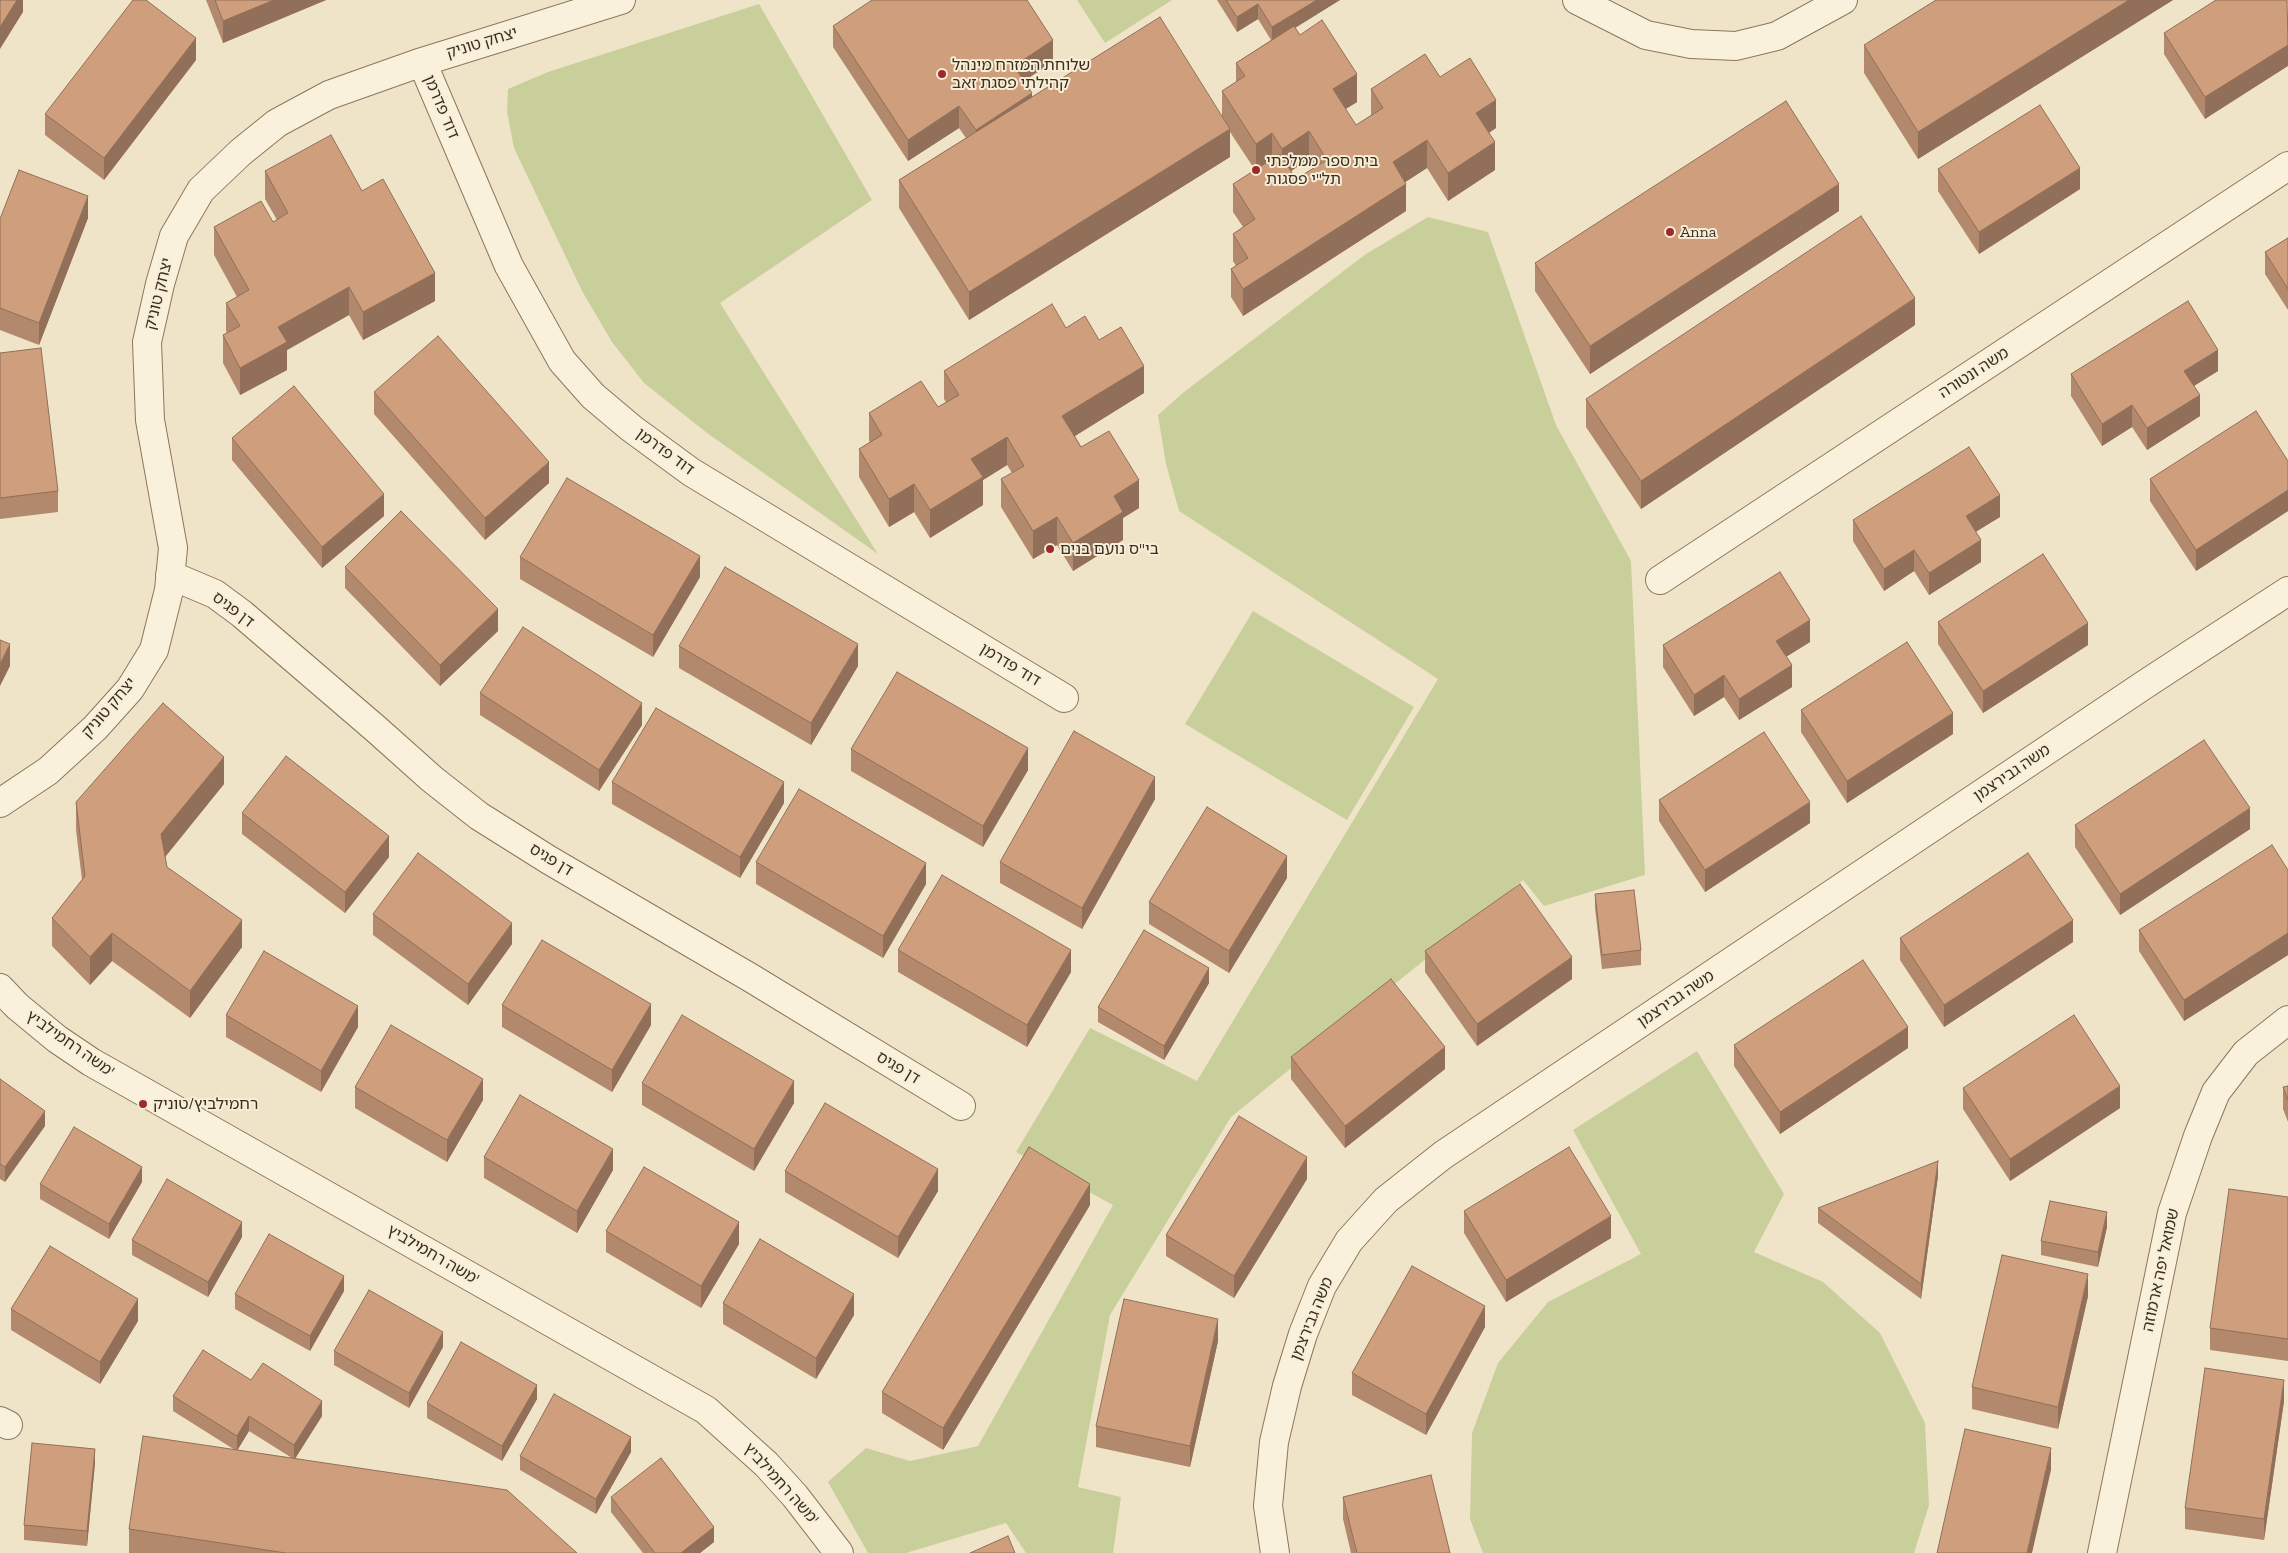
<!DOCTYPE html>
<meta charset="utf-8">
<style>
body{margin:0}
canvas{display:block;background:#f0e4c8}
</style>
<canvas width="2288" height="1553"></canvas>
<script>
const c = document.querySelector('canvas').getContext('2d');
c.lineJoin = 'round';
function paint(path, color) {
  c.fillStyle = color;
  c.fill(path, 'evenodd');
}
function shape(rows) {
  const path = new Path2D();
  for (const r of rows) {
    path.moveTo(r[0], r[1]);
    for (let i = 2; i < r.length; i += 2) path.lineTo(r[i], r[i + 1]);
  }
  return path;
}
function strokePath(path, color, width, dash) {
  c.strokeStyle = color;
  c.lineWidth = width;
  c.lineCap = dash ? 'butt' : 'round';
  c.setLineDash(dash || []);
  c.stroke(path);
}
function drawText(font, color, halo, rows, align = 'center') {
  c.font = font + ' "Zilla Slab","Noto Sans Hebrew",serif';
  c.lineWidth = 4;
  c.setLineDash([]);
  c.textBaseline = 'middle';
  c.strokeStyle = halo;
  c.fillStyle = color;
  for (const [text, x, y, turn = 0] of rows) {
    c.save();
    c.translate(x, y);
    c.rotate((+turn || 0) * Math.PI / 180);
    c.textAlign = isNaN(turn) ? turn : align;
    if (halo) c.strokeText(text, 0, 0);
    c.fillText(text, 0, 0);
    c.restore();
  }
}
paint(shape([
 [1077,0,1172,0,1105,43],
 [759,4,872,200,720,303,878,554,707,433,644,383,612,342,582,291,514,148,507,112,508,89,548,72],
 [1428,217,1488,232,1556,425,1631,561,1645,875,1544,906,1523,880,1231,1117,1110,1315,1078,1487,1121,1497,1113,1553,1026,1553,1006,1523,906,1553,868,1553,828,1482,866,1448,910,1461,978,1446,1113,1205,1016,1152,1090,1028,1197,1081,1438,679,1179,511,1166,464,1158,415,1184,392,1366,254],
 [1253,611,1414,707,1347,820,1185,724],
 [1697,1051,1784,1194,1754,1252,1823,1282,1880,1333,1925,1423,1929,1505,1914,1553,1483,1553,1470,1519,1472,1433,1498,1363,1548,1302,1641,1254,1573,1130]
]), '#c9cf9b');
const minor = shape([
 [1577,0,1646,35,1691,44,1736,46,1777,36,1843,0],
 [422,62,509,266,562,361,593,396,631,428,691,472,1064,698],
 [170,575,215,594,242,614,376,729,432,779,479,816,549,860,751,978,961,1106],
 [1660,580,2288,166],
 [0,803,48,771,95,728,130,689,154,650,169,590,173,548,150,420,147,342,160,284,174,236,201,190,241,152,277,123,329,95,422,62,621,0],
 [0,1421,8,1425],
 [1275,1553,1268,1506,1274,1442,1287,1386,1303,1334,1322,1286,1349,1241,1386,1200,1443,1155,2147,683,2288,591],
 [2102,1553,2172,1213,2198,1136,2216,1092,2246,1053,2288,1020]
]);
const tertiary = shape([
 [0,988,17,1006,57,1039,91,1062,706,1410,766,1464,795,1496,839,1553]
]);
strokePath(minor, '#8d765c', 30);
strokePath(tertiary, '#8d765c', 30);
strokePath(minor, '#faf1dc', 28);
strokePath(tertiary, '#faf1dc', 28);
paint(shape([
 [206,0,326,0,223,43],
 [1217,0,1340,0,1295,28,1300,35,1357,102,1345,109,1356,125,1371,115,1371,89,1440,77,1496,128,1489,133,1495,170,1448,201,1427,168,1405,182,1406,211,1243,316,1231,297,1231,269,1236,266,1233,261,1233,234,1243,227,1233,212,1233,184,1255,170,1230,132,1230,157,969,320,899,208,899,180,966,138,959,128,908,161,833,47,833,26,1053,62,1024,81,1032,98,1222,115,1222,91,1236,82,1236,63,1271,40,1258,19,1237,32],
 [1309,159,1314,168,1296,179,1291,171],
 [1936,0,2173,0,1918,159,1864,73,1864,45],
 [2288,1,2205,119,2164,54,2164,33],
 [196,60,104,180,45,135,45,114],
 [1938,169,2080,189,1979,254,1938,191],
 [265,171,362,191,435,301,363,340,349,315,287,350,287,370,240,395,223,363,223,335,227,333,226,331,226,303,237,297,214,255,214,227,273,222,277,220,265,199],
 [1839,211,1590,374,1535,291,1535,263],
 [88,218,39,345,0,330,0,219],
 [2288,238,2288,310,2265,274,2265,252],
 [1915,325,1641,509,1586,427,1586,399],
 [1066,328,1099,340,1144,393,1075,436,1081,447,1139,508,1123,518,1123,540,1073,571,1057,545,1033,559,1001,507,1001,479,1012,473,1007,465,983,480,983,505,930,538,914,512,889,527,859,477,859,449,870,442,869,441,869,413,938,407,946,402,944,399,944,371],
 [0,353,58,491,58,512,0,519],
 [2218,371,2194,386,2200,416,2147,450,2132,427,2102,446,2071,396,2071,374],
 [374,392,549,483,485,540,374,414],
 [232,438,384,516,322,568,232,460],
 [2288,461,2288,511,2196,571,2150,501,2150,479],
 [2000,517,1976,531,1981,562,1929,595,1914,571,1884,591,1853,541,1853,520],
 [520,557,700,577,653,657,520,579],
 [345,567,498,631,440,686,345,588],
 [1938,622,2088,645,1983,713,1938,644],
 [1810,642,1786,657,1792,687,1739,720,1724,697,1694,716,1663,667,1663,645],
 [679,646,858,666,811,745,679,668],
 [480,693,642,725,599,791,480,715],
 [1801,710,1953,734,1847,803,1801,732],
 [851,749,1028,770,983,847,851,771],
 [612,782,784,803,740,878,612,804],
 [224,784,165,857,167,867,242,947,190,1018,112,961,90,985,52,946,52,918,82,880,76,830,76,802],
 [1155,799,1082,929,1000,883,1000,862],
 [1659,800,1810,823,1705,892,1659,821],
 [242,813,389,857,345,913,242,834],
 [2075,825,2250,829,2120,915,2075,847],
 [756,862,926,884,883,958,756,884],
 [2288,870,2288,955,2184,1021,2139,951,2139,930],
 [1287,878,1229,973,1149,924,1149,902],
 [1595,894,1641,950,1641,965,1602,969,1595,908],
 [373,914,512,944,468,1005,373,935],
 [1900,938,2073,942,1944,1027,1900,960],
 [898,950,1071,972,1027,1047,898,972],
 [1425,951,1572,979,1477,1046,1425,972],
 [1209,983,1164,1060,1098,1022,1098,1007],
 [502,1005,651,1025,612,1092,502,1027],
 [226,1015,358,1027,321,1092,226,1037],
 [1734,1045,1908,1048,1780,1134,1734,1066],
 [1291,1057,1445,1069,1345,1148,1291,1079],
 [0,1079,45,1126,5,1182,0,1179],
 [642,1083,794,1103,754,1171,642,1105],
 [2288,1086,2288,1122,2283,1109,2283,1087],
 [355,1087,483,1100,447,1162,355,1108],
 [1963,1088,2120,1108,2010,1181,1963,1109],
 [484,1157,613,1170,577,1233,484,1178],
 [785,1171,938,1191,898,1258,785,1192],
 [1938,1176,1921,1299,1818,1223,1818,1208],
 [1307,1179,1234,1298,1166,1256,1166,1235],
 [142,1182,109,1239,40,1199,40,1184],
 [2288,1197,2288,1361,2210,1350,2210,1328],
 [1090,1205,943,1450,882,1413,882,1392],
 [1464,1211,1611,1238,1506,1302,1464,1233],
 [2107,1227,2098,1267,2041,1255,2041,1241],
 [606,1231,739,1244,701,1308,606,1252],
 [242,1237,208,1297,132,1255,132,1240],
 [344,1291,310,1351,235,1309,235,1294],
 [2088,1296,2058,1429,1972,1409,1972,1387],
 [723,1303,854,1315,816,1379,723,1324],
 [11,1309,138,1321,100,1384,11,1330],
 [1485,1327,1426,1435,1352,1395,1352,1373],
 [1218,1341,1190,1467,1096,1447,1096,1426],
 [443,1347,409,1408,334,1365,334,1351],
 [251,1380,322,1416,295,1459,577,1553,129,1553,129,1529,235,1450,173,1411,173,1396],
 [249,1431,292,1458,237,1450],
 [537,1399,502,1461,427,1418,427,1403],
 [2284,1401,2264,1540,2185,1529,2185,1508],
 [631,1452,596,1514,520,1470,520,1456],
 [95,1463,87,1546,24,1540,24,1525],
 [611,1497,714,1542,700,1553,643,1553,611,1512],
 [1343,1497,1450,1553,1351,1553,1343,1519]
]), '#b2896c');
paint(shape([
 [17,0,23,0,23,12,0,49,0,27],
 [274,0,326,0,223,43,223,21],
 [1317,0,1340,0,1272,42,1272,27],
 [2129,0,2173,0,1918,159,1918,132],
 [1258,4,1258,19,1237,32,1237,17],
 [196,38,196,60,104,180,104,158],
 [1053,40,1053,62,1014,87,1014,66],
 [2288,45,2288,66,2205,119,2205,97],
 [1357,74,1357,102,1333,117,1333,89],
 [1032,93,1032,114,976,152,976,130],
 [1496,100,1496,128,1476,141,1476,113],
 [959,106,959,128,908,161,908,140],
 [1230,129,1230,157,969,320,969,292],
 [1309,131,1309,159,1282,177,1282,149],
 [1272,133,1272,161,1256,172,1256,144],
 [1427,140,1427,168,1393,190,1393,162],
 [1495,142,1495,170,1448,201,1448,173],
 [2080,168,2080,189,1979,254,1979,232],
 [1406,184,1406,211,1243,316,1243,289],
 [1839,184,1839,211,1590,374,1590,346],
 [88,196,88,218,39,345,39,323],
 [435,273,435,301,363,340,363,312],
 [349,287,349,315,287,350,287,370,240,395,240,368,278,327],
 [1915,298,1915,325,1641,509,1641,481],
 [2218,350,2218,371,2184,392,2184,371],
 [1144,366,1144,393,1062,444,1062,416],
 [2200,395,2200,416,2147,450,2147,428],
 [2132,405,2132,427,2102,446,2102,424],
 [1007,437,1007,465,983,480,983,505,930,538,930,510,971,459],
 [549,462,549,483,485,540,485,518],
 [1139,480,1139,508,1123,518,1123,540,1073,571,1073,543,1114,496],
 [914,484,914,512,889,527,889,499],
 [2288,490,2288,511,2196,571,2196,550],
 [384,494,384,516,322,568,322,547],
 [2000,495,2000,517,1966,538,1966,516],
 [1057,517,1057,545,1033,559,1033,531],
 [1981,540,1981,562,1929,595,1929,573],
 [1914,550,1914,571,1884,591,1884,569],
 [700,556,700,577,653,657,653,635],
 [498,609,498,631,440,686,440,665],
 [1810,620,1810,642,1776,663,1776,641],
 [2088,623,2088,645,1983,713,1983,691],
 [10,644,10,666,0,686,0,664],
 [858,644,858,666,811,745,811,723],
 [1792,665,1792,687,1739,720,1739,699],
 [1724,675,1724,697,1694,716,1694,695],
 [642,703,642,725,599,791,599,770],
 [1953,713,1953,734,1847,803,1847,781],
 [1028,748,1028,770,983,847,983,826],
 [224,757,224,784,161,862,161,834],
 [1155,777,1155,799,1082,929,1082,908],
 [784,782,784,803,740,878,740,857],
 [1810,802,1810,823,1705,892,1705,870],
 [2250,808,2250,829,2120,915,2120,894],
 [389,836,389,857,345,913,345,892],
 [1287,856,1287,878,1229,973,1229,951],
 [926,863,926,884,883,958,883,936],
 [242,920,242,947,190,1018,190,991],
 [2073,920,2073,942,1944,1027,1944,1005],
 [512,923,512,944,468,1005,468,984],
 [112,933,112,961,90,985,90,957],
 [2288,933,2288,955,2184,1021,2184,1000],
 [1071,950,1071,972,1027,1047,1027,1025],
 [1572,957,1572,979,1477,1046,1477,1024],
 [1209,968,1209,983,1164,1060,1164,1046],
 [651,1004,651,1025,612,1092,612,1070],
 [358,1006,358,1027,321,1092,321,1071],
 [1908,1027,1908,1048,1780,1134,1780,1112],
 [1445,1047,1445,1069,1345,1148,1345,1126],
 [483,1079,483,1100,447,1162,447,1140],
 [794,1081,794,1103,754,1171,754,1149],
 [2120,1086,2120,1108,2010,1181,2010,1159],
 [45,1111,45,1126,5,1182,5,1167],
 [613,1149,613,1170,577,1233,577,1211],
 [1307,1157,1307,1179,1234,1298,1234,1276],
 [1938,1161,1938,1176,1921,1299,1921,1284],
 [142,1167,142,1182,109,1239,109,1224],
 [938,1169,938,1191,898,1258,898,1237],
 [1090,1184,1090,1205,943,1450,943,1428],
 [2107,1212,2107,1227,2098,1267,2098,1252],
 [1611,1216,1611,1238,1506,1302,1506,1280],
 [242,1222,242,1237,208,1297,208,1282],
 [739,1222,739,1244,701,1308,701,1286],
 [2088,1274,2088,1296,2058,1429,2058,1407],
 [344,1276,344,1291,310,1351,310,1336],
 [854,1294,854,1315,816,1379,816,1358],
 [138,1299,138,1321,100,1384,100,1362],
 [1485,1306,1485,1327,1426,1435,1426,1414],
 [1218,1319,1218,1341,1190,1467,1190,1446],
 [443,1332,443,1347,409,1408,409,1393],
 [2284,1380,2284,1401,2264,1540,2264,1519],
 [537,1385,537,1399,502,1461,502,1446],
 [322,1401,322,1416,294,1460,294,1445],
 [249,1416,249,1431,237,1451,237,1436],
 [631,1437,631,1452,596,1514,596,1499],
 [2051,1448,2051,1470,2032,1553,2027,1553],
 [95,1449,95,1463,87,1546,87,1531],
 [714,1527,714,1542,700,1553,681,1553]
]), '#916f58');
const building = shape([
 [0,0,17,0,0,27,0,0],
 [133,0,146,0,196,38,104,158,45,114,133,0],
 [215,0,274,0,223,21,215,0],
 [872,0,1027,0,1053,40,1014,66,1032,93,976,130,959,106,908,140,833,26,872,0],
 [1226,0,1317,0,1272,27,1258,4,1237,17,1226,0],
 [1936,0,2129,0,1918,132,1864,45,1936,0],
 [2216,0,2287,0,2288,45,2205,97,2164,33,2216,0],
 [1160,17,1230,129,969,292,899,180,1160,17],
 [1322,20,1357,74,1333,89,1356,125,1383,108,1371,89,1425,54,1440,77,1470,58,1496,100,1476,113,1495,142,1448,173,1427,140,1393,162,1406,184,1243,289,1231,269,1248,258,1233,234,1255,219,1233,184,1280,154,1296,179,1327,160,1309,131,1282,149,1272,133,1256,144,1222,91,1245,76,1236,63,1294,26,1300,35,1322,20],
 [1786,101,1839,184,1590,346,1535,263,1786,101],
 [2040,105,2080,168,1979,232,1938,169,2040,105],
 [331,135,362,191,383,179,435,273,363,312,349,287,278,327,287,342,240,368,223,335,240,326,226,303,249,290,214,227,261,201,273,222,288,213,265,171,331,135],
 [19,170,88,196,39,323,0,308,0,219,19,170],
 [1861,216,1915,298,1641,481,1586,399,1861,216],
 [2288,238,2288,289,2265,252,2288,238],
 [2188,301,2218,350,2184,371,2200,395,2147,428,2132,405,2102,424,2071,374,2188,301],
 [1052,304,1066,328,1085,316,1099,340,1121,327,1144,366,1062,416,1081,447,1109,431,1139,480,1114,496,1123,512,1073,543,1057,517,1033,531,1001,479,1024,466,1007,437,971,459,983,477,930,510,914,484,889,499,859,449,882,435,869,413,921,381,938,407,959,395,944,371,1052,304],
 [438,336,549,462,485,518,374,392,438,336],
 [41,348,58,491,0,498,0,353,41,348],
 [294,386,384,494,322,547,232,438,294,386],
 [2256,411,2288,461,2288,490,2196,550,2150,479,2256,411],
 [1969,447,2000,495,1966,516,1981,540,1929,573,1914,550,1884,569,1853,520,1969,447],
 [567,478,700,556,653,635,520,557,567,478],
 [401,511,498,609,440,665,345,567,401,511],
 [2043,554,2088,623,1983,691,1938,622,2043,554],
 [725,567,858,644,811,723,679,646,725,567],
 [1780,572,1810,620,1776,641,1792,665,1739,699,1724,675,1694,695,1663,645,1780,572],
 [523,627,642,703,599,770,480,693,523,627],
 [0,640,10,644,0,664,0,640],
 [1907,642,1953,713,1847,781,1801,710,1907,642],
 [897,672,1028,748,983,826,851,749,897,672],
 [163,703,224,757,161,834,167,867,242,920,190,991,112,933,90,957,52,918,85,876,76,802,163,703],
 [656,708,784,782,740,857,612,782,656,708],
 [1074,731,1155,777,1082,908,1000,862,1074,731],
 [1764,732,1810,802,1705,870,1659,800,1764,732],
 [2204,740,2250,808,2120,894,2075,825,2204,740],
 [286,756,389,836,345,892,242,813,286,756],
 [799,789,926,863,883,936,756,862,799,789],
 [1207,807,1287,856,1229,951,1149,902,1207,807],
 [2272,845,2288,870,2288,933,2184,1000,2139,930,2272,845],
 [418,853,512,923,468,984,373,914,418,853],
 [2028,853,2073,920,1944,1005,1900,938,2028,853],
 [942,875,1071,950,1027,1025,898,950,942,875],
 [1520,884,1572,957,1477,1024,1425,951,1520,884],
 [1634,890,1641,950,1602,955,1595,894,1634,890],
 [1144,930,1209,968,1164,1046,1098,1007,1144,930],
 [542,940,651,1004,612,1070,502,1005,542,940],
 [264,951,358,1006,321,1071,226,1015,264,951],
 [1863,960,1908,1027,1780,1112,1734,1045,1863,960],
 [1391,979,1445,1047,1345,1126,1291,1057,1391,979],
 [682,1015,794,1081,754,1149,642,1083,682,1015],
 [2074,1015,2120,1086,2010,1159,1963,1088,2074,1015],
 [391,1025,483,1079,447,1140,355,1087,391,1025],
 [0,1079,45,1111,5,1167,0,1164,0,1079],
 [2288,1086,2288,1100,2283,1087,2288,1086],
 [520,1095,613,1149,577,1211,484,1157,520,1095],
 [825,1103,938,1169,898,1237,785,1171,825,1103],
 [1239,1116,1307,1157,1234,1276,1166,1235,1239,1116],
 [74,1127,142,1167,109,1224,40,1184,74,1127],
 [1029,1147,1090,1184,943,1428,882,1392,1029,1147],
 [1569,1147,1611,1216,1506,1280,1464,1211,1569,1147],
 [1938,1161,1921,1284,1818,1208,1938,1161],
 [644,1167,739,1222,701,1286,606,1231,644,1167],
 [167,1179,242,1222,208,1282,132,1240,167,1179],
 [2229,1189,2288,1197,2288,1339,2210,1328,2229,1189],
 [2050,1201,2107,1212,2098,1252,2041,1241,2050,1201],
 [269,1234,344,1276,310,1336,235,1294,269,1234],
 [760,1239,854,1294,816,1358,723,1303,760,1239],
 [50,1246,138,1299,100,1362,11,1309,50,1246],
 [2002,1255,2088,1274,2058,1407,1972,1387,2002,1255],
 [1412,1266,1485,1306,1426,1414,1352,1373,1412,1266],
 [369,1290,443,1332,409,1393,334,1351,369,1290],
 [1124,1299,1218,1319,1190,1446,1096,1426,1124,1299],
 [461,1342,537,1385,502,1446,427,1403,461,1342],
 [203,1350,251,1380,263,1363,322,1401,294,1445,249,1416,237,1436,173,1396,203,1350],
 [2205,1368,2284,1380,2264,1519,2185,1508,2205,1368],
 [554,1394,631,1437,596,1499,520,1456,554,1394],
 [1965,1429,2051,1448,2027,1553,1937,1553,1965,1429],
 [143,1436,507,1490,577,1553,286,1553,129,1529,143,1436],
 [32,1443,95,1449,87,1531,24,1525,32,1443],
 [661,1458,714,1527,681,1553,655,1553,611,1497,661,1458],
 [1431,1475,1450,1553,1357,1553,1343,1497,1431,1475],
 [1008,1536,1015,1553,970,1553,1008,1536]
]);
paint(building, '#cf9f7d');
strokePath(building, '#916f58', 1);
for (const [x, y, r, color] of [
 [942,74,5,"#9e2a2b"],
 [1256,170,5,"#9e2a2b"],
 [1670,232,5,"#9e2a2b"],
 [1050,549,5,"#9e2a2b"],
 [143,1104,5,"#9e2a2b"]
]) {
  const dot = new Path2D();
  dot.arc(x, y, r, 0, 2 * Math.PI);
  c.fillStyle = color;
  c.fill(dot);
  strokePath(dot, '#f7eed8', 2);
}
drawText('16px', '#3d2e20', '#f7eed8', [
 ["יצחק טוניק",482,43,-17],
 ["דוד פדרמן",441,107,67],
 ["יצחק טוניק",159,294,-76],
 ["משה ונטורה",1974,373,-33],
 ["דוד פדרמן",665,452,36],
 ["דן פגיס",233,610,37],
 ["דוד פדרמן",1010,665,31],
 ["יצחק טוניק",109,708,-49],
 ["משה גבירצמן",2012,773,-34],
 ["דן פגיס",551,860,31],
 ["משה גבירצמן",1676,999,-34],
 ["משה רחמילביץ'",70,1044,35],
 ["דן פגיס",898,1068,31],
 ["משה רחמילביץ'",433,1255,30],
 ["שמואל יפה ארמוזה",2161,1270,-78],
 ["משה גבירצמן",1312,1319,-68],
 ["משה רחמילביץ'",781,1484,48]
]);
drawText('16px', '#3d2e20', '#f7eed8', [
 ["שלוחת המזרח מינהל",952,65],
 ["קהילתי פסגת זאב",952,83],
 ["בית ספר ממלכתי",1266,161],
 ["תל\"י פסגות",1266,179],
 ["Anna",1680,232],
 ["בי\"ס נועם בנים",1060,549],
 ["רחמילביץ/טוניק",153,1104]
], 'left');
</script>
